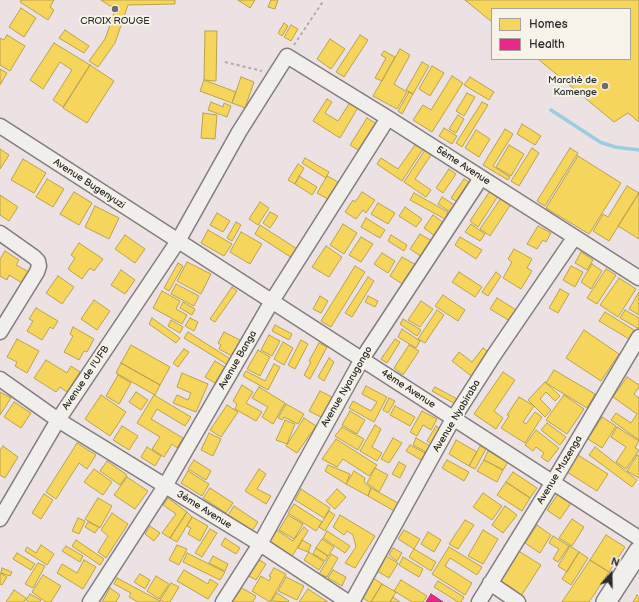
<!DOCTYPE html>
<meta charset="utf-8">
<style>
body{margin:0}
#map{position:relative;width:639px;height:602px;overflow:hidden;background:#ece2e4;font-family:"Balsamiq Sans",sans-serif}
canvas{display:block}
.legend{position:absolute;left:491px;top:8px;width:140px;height:52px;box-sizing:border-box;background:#f7f3e8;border:1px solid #a5a39c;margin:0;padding:5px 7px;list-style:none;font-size:12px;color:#2b2b2b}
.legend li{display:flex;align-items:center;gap:8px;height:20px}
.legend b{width:20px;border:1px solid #a5a39c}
.north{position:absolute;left:591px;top:554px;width:40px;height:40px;-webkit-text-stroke:3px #f7f3e8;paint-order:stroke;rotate:20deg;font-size:11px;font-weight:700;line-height:16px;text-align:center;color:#2b2b2b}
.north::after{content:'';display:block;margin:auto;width:14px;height:18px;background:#2b2b2b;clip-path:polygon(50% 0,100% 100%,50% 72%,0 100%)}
</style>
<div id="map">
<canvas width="639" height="602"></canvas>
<ul class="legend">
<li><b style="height:11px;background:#f6d55c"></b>Homes</li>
<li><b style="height:11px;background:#e7298a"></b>Health</li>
</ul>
<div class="north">N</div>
</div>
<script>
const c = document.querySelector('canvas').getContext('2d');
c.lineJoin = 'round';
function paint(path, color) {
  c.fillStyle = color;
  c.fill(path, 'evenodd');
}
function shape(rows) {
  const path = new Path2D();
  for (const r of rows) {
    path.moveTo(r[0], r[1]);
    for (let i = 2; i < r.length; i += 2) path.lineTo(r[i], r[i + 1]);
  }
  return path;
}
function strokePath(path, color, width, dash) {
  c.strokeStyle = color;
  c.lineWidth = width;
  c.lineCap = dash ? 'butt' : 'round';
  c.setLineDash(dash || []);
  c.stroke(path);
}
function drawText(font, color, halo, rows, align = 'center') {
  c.font = font + ' "Balsamiq Sans",sans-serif';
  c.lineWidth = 4;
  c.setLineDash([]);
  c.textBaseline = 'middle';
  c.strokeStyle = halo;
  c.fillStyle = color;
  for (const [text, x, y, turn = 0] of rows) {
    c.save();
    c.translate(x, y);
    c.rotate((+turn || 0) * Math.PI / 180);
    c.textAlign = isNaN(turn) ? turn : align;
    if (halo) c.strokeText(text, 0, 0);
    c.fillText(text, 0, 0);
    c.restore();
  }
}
paint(shape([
 [437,591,455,602,431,602]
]), '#e7d6dd');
const homes = shape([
 [21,0,54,0,50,7,54,10,48,20,20,2,21,0],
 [101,0,175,0,175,4,128,5,115,43,98,67,89,61,105,39,117,5,110,6,101,0],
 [238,0,255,0,250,8,238,0],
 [271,0,278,0,275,9,268,7,271,0],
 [465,0,639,0,639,122,628,113,614,122,538,59,630,59,630,9,492,9,492,22,465,0],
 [21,8,36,18,24,37,9,27,21,8],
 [284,23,288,26,282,36,278,33,284,23],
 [291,25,298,29,291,41,284,37,291,25],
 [65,30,89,46,84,53,59,38,65,30],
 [205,31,217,31,216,81,204,80,205,31],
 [7,35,25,46,10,71,0,65,0,38,4,40,7,35],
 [360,35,368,40,344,77,336,72,360,35],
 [330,39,345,49,331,69,317,59,330,39],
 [54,43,90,65,63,107,53,100,72,70,60,62,43,89,30,80,54,43],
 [400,49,410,55,394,84,407,92,397,109,373,96,400,49],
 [384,51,395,57,382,81,375,78,386,58,381,55,384,51],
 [422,62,429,66,413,94,406,90,422,62],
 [90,65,114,81,87,123,63,108,90,65],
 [432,66,444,73,430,96,419,89,432,66],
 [0,69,7,73,0,85,0,69],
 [452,76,463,83,432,132,413,120,423,105,431,110,452,76],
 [241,77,254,82,245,108,232,103,241,77],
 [470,77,494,92,489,100,464,85,470,77],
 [204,80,236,92,232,103,200,91,204,80],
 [409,92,413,94,402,114,398,111,409,92],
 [467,93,475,97,464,116,456,111,467,93],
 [327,99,332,102,325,113,338,121,351,101,359,106,340,138,313,121,327,99],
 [211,102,223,107,224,103,231,106,227,117,208,110,211,102],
 [482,102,488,105,462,147,456,143,482,102],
 [203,113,217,115,215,139,201,138,203,113],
 [458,115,464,119,456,133,449,129,458,115],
 [367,118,380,126,363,153,350,145,367,118],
 [522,124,541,136,535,145,517,134,522,124],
 [444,128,457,136,452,144,439,136,444,128],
 [505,129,513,134,493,166,510,177,508,180,483,165,505,129],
 [476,130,490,139,479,157,465,148,476,130],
 [415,145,423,149,402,181,377,164,381,158,398,169,415,145],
 [509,145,524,154,511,176,496,167,509,145],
 [532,148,539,153,519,186,511,181,532,148],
 [570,148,578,153,545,206,537,201,570,148],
 [0,149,9,155,0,169,0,149],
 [425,150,431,155,415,179,431,190,426,197,404,182,425,150],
 [578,156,621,183,589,234,546,208,578,156],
 [305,158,329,172,326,178,302,163,305,158],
 [23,159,46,173,34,193,11,180,23,159],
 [298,164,304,168,295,184,288,180,298,164],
 [449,169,456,174,443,193,436,188,449,169],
 [299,176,317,187,312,195,295,184,299,176],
 [327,176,338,182,328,199,317,193,327,176],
 [47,179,64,189,53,207,36,197,47,179],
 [464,179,470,183,457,202,451,198,464,179],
 [627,186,639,193,609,241,593,231,603,214,608,217,627,186],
 [490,191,498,196,478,227,470,221,490,191],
 [74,192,92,203,79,225,60,214,74,192],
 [362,192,375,200,366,213,363,210,356,219,345,212,353,200,355,202,362,192],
 [414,193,448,212,445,219,410,200,414,193],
 [639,193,639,239,618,226,639,193],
 [0,195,18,207,9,221,0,215,0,195],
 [442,197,456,206,452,213,438,204,442,197],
 [501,198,511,204,490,236,480,229,501,198],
 [260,202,269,208,258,225,249,219,260,202],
 [378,203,395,213,388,224,371,214,378,203],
 [95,206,119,218,109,239,85,227,95,206],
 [405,207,422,219,416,227,399,216,405,207],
 [270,212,278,216,270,228,263,223,270,212],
 [217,213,230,221,223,232,210,225,217,213],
 [433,215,444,223,435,236,424,228,433,215],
 [366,218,385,230,380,238,361,227,366,218],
 [236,222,241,225,232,241,227,238,236,222],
 [343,224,357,233,344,254,330,245,343,224],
 [471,224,485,234,480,241,465,232,471,224],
 [260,225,297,249,292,258,255,234,260,225],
 [538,226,551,233,546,242,543,240,537,249,527,244,538,226],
 [208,230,232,244,224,256,201,243,208,230],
 [241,232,262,244,250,264,230,252,241,232],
 [420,234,432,241,422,257,410,249,420,234],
 [125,235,145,249,135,263,115,249,125,235],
 [391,235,407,245,404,251,388,241,391,235],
 [361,237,373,244,361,262,349,255,361,237],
 [460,237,482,250,476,259,455,245,460,237],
 [79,243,103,259,94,271,90,268,82,279,68,269,75,258,71,255,79,243],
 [326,246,342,257,329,277,312,267,326,246],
 [514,249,532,259,527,268,532,271,521,289,503,278,512,262,508,259,514,249],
 [5,251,19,260,16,265,29,272,22,283,9,275,7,280,0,276,0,259,5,251],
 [581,252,593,260,587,270,575,263,581,252],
 [382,253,395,261,388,273,374,264,382,253],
 [402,257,416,265,404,285,390,276,402,257],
 [187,262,211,274,201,294,177,281,187,262],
 [178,263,183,266,169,291,164,288,178,263],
 [592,264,602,271,591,289,581,282,592,264],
 [355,266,365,272,331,327,321,321,355,266],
 [571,266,583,272,575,287,563,280,571,266],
 [606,269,616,275,597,304,587,298,606,269],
 [121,270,135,280,125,294,111,285,121,270],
 [459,272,482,287,475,297,452,282,459,272],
 [496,272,501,276,488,296,482,292,496,272],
 [58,276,74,287,62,304,46,293,58,276],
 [368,277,374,281,352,317,345,313,368,277],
 [619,278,636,289,618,317,600,305,619,278],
 [176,284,199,296,194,306,171,294,176,284],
 [232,287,237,291,215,322,210,319,232,287],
 [560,289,569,294,558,313,549,308,560,289],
 [162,291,180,301,176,309,187,315,182,324,153,308,162,291],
 [639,292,639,315,629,309,639,292],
 [443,295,465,310,458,321,435,306,443,295],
 [320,296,328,301,321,313,313,309,320,296],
 [368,296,378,301,375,307,365,302,368,296],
 [497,298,516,310,510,321,490,309,497,298],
 [94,300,110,311,97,330,81,319,94,300],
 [421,301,433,309,420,327,408,320,421,301],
 [183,302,195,309,192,315,180,308,183,302],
 [36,308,58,321,53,329,50,327,42,340,27,331,33,321,29,319,36,308],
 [437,310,444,315,425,343,418,339,437,310],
 [625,310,639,318,639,329,620,318,625,310],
 [605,312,634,330,629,339,599,321,605,312],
 [152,318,180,338,176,343,149,324,152,318],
 [190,318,198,322,194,331,185,326,190,318],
 [403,319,421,330,417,336,400,324,403,319],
 [171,320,183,327,180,333,168,326,171,320],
 [275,325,292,334,289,340,272,331,275,325],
 [73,327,94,339,87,352,84,351,79,360,64,352,73,336,70,334,73,327],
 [402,329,420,341,416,348,398,337,402,329],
 [584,330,619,354,601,381,566,358,584,330],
 [188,332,232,360,228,365,184,338,188,332],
 [224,332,242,341,234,357,219,349,221,345,218,343,224,332],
 [269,335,280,341,272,356,261,350,269,335],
 [17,339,39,351,27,373,15,366,17,362,7,357,17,339],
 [395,339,400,342,387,363,381,359,395,339],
 [301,340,308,344,295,369,288,365,301,340],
 [283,342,293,348,284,365,274,359,283,342],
 [319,343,327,347,310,379,304,375,311,362,309,361,319,343],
 [131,345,170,367,160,385,121,363,131,345],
 [409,345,419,351,403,375,394,368,409,345],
 [483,348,492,355,474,378,452,361,459,352,472,362,483,348],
 [184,349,189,352,178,367,173,363,184,349],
 [258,350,270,357,260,376,247,369,258,350],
 [329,358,334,362,324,381,318,377,329,358],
 [46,360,67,373,71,366,80,372,67,392,60,387,56,392,34,378,46,360],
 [215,361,225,367,215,383,205,377,215,361],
 [121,363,160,385,155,395,116,373,121,363],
 [274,364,280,367,268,390,243,376,246,371,265,381,274,364],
 [554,370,595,394,587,408,546,383,554,370],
 [503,372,515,380,494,411,503,418,496,429,474,414,503,372],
 [182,373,208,384,196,412,173,403,177,395,188,400,191,393,177,387,182,373],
 [118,375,131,383,119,404,106,396,118,375],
 [627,377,639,385,639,387,634,394,639,398,639,440,611,420,616,413,631,423,637,414,613,397,627,377],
 [545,382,560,396,555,401,546,392,540,399,551,410,545,417,528,400,545,382],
 [242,385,253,392,246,403,262,412,256,421,235,409,237,404,233,401,242,385],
 [366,386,387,397,374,422,349,408,353,401,371,411,377,402,362,394,366,386],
 [259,387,285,403,273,424,262,417,268,407,252,398,259,387],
 [435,387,461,401,459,406,432,391,435,387],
 [320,391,334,398,323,418,309,411,320,391],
 [0,392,11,398,0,415,0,392],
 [136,392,148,400,141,410,129,402,136,392],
 [101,395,126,412,110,436,85,419,101,395],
 [154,395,191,417,185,426,157,409,151,419,183,438,177,448,172,444,164,457,152,449,160,437,137,423,154,395],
 [564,395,584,409,567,434,546,420,564,395],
 [519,397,534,406,523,422,526,424,535,412,542,417,525,443,501,428,509,416,507,415,519,397],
 [389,398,395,401,388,413,383,410,389,398],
 [14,402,31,413,21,428,4,417,14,402],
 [286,404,304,414,298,424,284,417,282,420,278,418,286,404],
 [227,405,238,412,221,437,210,430,227,405],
 [395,406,415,417,410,426,390,415,395,406],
 [350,411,365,420,357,434,342,425,350,411],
 [422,411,437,419,431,430,423,425,417,436,410,432,422,411],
 [602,417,616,426,602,448,588,439,602,417],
 [304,418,316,426,297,453,286,446,304,418],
 [285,420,295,424,287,444,276,440,285,420],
 [547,423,566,437,560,445,541,430,547,423],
 [375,425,381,429,372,447,382,453,377,461,360,451,375,425],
 [122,426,138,436,129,450,113,440,122,426],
 [436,426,442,430,433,445,427,441,436,426],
 [342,427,364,439,358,450,335,436,342,427],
 [617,427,639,441,635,448,639,450,626,469,616,462,626,447,611,437,617,427],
 [536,430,559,448,548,462,541,457,544,453,536,447,533,451,525,445,536,430],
 [209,433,221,439,213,456,201,450,209,433],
 [393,438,402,443,389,463,381,459,393,438],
 [416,438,430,446,426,452,413,445,416,438],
 [336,439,377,465,369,476,343,459,337,467,322,459,336,439],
 [456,440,477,452,469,466,449,454,456,440],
 [77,443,96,455,87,469,79,463,56,499,46,492,77,443],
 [410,445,425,453,421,460,406,451,410,445],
 [3,446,18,457,5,478,0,475,0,450,3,446],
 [480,446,486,449,475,469,469,466,480,446],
 [147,447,161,456,155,466,141,457,147,447],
 [595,447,637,480,632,487,589,455,595,447],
 [488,451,508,462,503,470,484,460,488,451],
 [578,455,608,474,597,491,567,472,578,455],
 [637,455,639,456,639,478,627,471,637,455],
 [194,460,211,471,206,480,188,469,194,460],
 [447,460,469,472,464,481,442,468,447,460],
 [484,460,503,470,497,482,477,471,484,460],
 [107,461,127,475,120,485,100,471,107,461],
 [399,462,406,466,400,478,392,474,399,462],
 [328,465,350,474,346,484,325,471,328,465],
 [375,468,388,475,379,492,367,483,375,468],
 [94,469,112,482,103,495,84,482,94,469],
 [259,469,266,474,257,489,271,496,266,504,245,491,259,469],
 [188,471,209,484,202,496,181,483,188,471],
 [354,471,365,478,364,482,371,488,368,496,346,484,354,471],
 [513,472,537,488,530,498,506,482,513,472],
 [127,477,148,491,135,509,114,495,127,477],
 [506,482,530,498,522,511,497,495,506,482],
 [210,488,233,503,226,513,203,498,210,488],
 [371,488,398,503,394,511,368,496,371,488],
 [301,489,330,508,324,518,295,500,301,489],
 [337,489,346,497,335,509,326,501,337,489],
 [483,493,502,506,492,520,473,507,483,493],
 [44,494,53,500,41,519,32,513,44,494],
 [558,494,571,503,560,519,547,510,558,494],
 [98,498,112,506,100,528,85,519,98,498],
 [168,498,187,512,170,538,162,533,176,514,163,505,168,498],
 [294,504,322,522,316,531,288,513,294,504],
 [234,506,258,522,252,531,228,515,234,506],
 [505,506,517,515,503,533,492,525,505,506],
 [329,511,335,515,325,531,319,527,329,511],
 [187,512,192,517,177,542,170,538,187,512],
 [112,513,128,524,106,558,98,552,108,536,101,530,112,513],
 [288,515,303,524,294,539,279,530,288,515],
 [340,515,375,536,355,568,345,563,356,547,353,535,347,531,344,535,333,527,340,515],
 [192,517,208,526,200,541,188,534,191,528,187,526,192,517],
 [78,518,85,521,79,534,72,531,78,518],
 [572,519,584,527,572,546,559,538,572,519],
 [465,520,474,525,458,549,449,544,465,520],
 [88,522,99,527,95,533,85,527,88,522],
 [537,525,551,535,540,553,525,543,537,525],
 [150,526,160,533,154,541,145,534,150,526],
 [304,527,308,531,292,556,269,541,277,530,293,541,304,527],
 [210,529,217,533,202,557,195,553,210,529],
 [404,530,420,539,414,549,398,539,404,530],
 [483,530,498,539,483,564,468,556,483,530],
 [327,531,350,546,345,553,323,538,327,531],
 [428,532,441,540,434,552,421,544,428,532],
 [606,535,625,547,609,572,590,560,606,535],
 [553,536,569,546,558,562,553,559,559,549,549,543,553,536],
 [225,538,240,548,236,554,221,545,225,538],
 [322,539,334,547,328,556,316,548,322,539],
 [76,540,104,559,100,565,72,546,76,540],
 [302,540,311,545,308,552,298,548,302,540],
 [41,545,54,554,47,565,25,551,27,547,36,553,41,545],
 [177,545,187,549,179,565,169,560,177,545],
 [66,546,83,556,80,562,62,551,66,546],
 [570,546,579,552,567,572,558,566,570,546],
 [449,547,482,567,477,575,450,558,445,566,472,583,465,595,432,574,449,547],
 [316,548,328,556,325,561,313,554,316,548],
 [393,548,402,553,397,561,389,555,393,548],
 [414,549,436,562,431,571,409,557,414,549],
 [517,550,541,565,521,596,498,581,517,550],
 [309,552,324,562,319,570,304,560,309,552],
 [579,552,588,558,571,585,562,579,579,552],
 [17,553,35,564,31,570,13,559,17,553],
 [187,553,225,572,220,580,183,562,187,553],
 [331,554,338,558,327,577,319,574,331,554],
 [213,556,228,564,225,571,209,563,213,556],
 [386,556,398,563,389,578,377,571,386,556],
 [403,557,423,569,419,577,399,565,403,557],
 [256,558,266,564,256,580,247,575,256,558],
 [84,560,96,567,83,589,57,573,62,564,77,573,84,560],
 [590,560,609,572,589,602,562,602,590,560],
 [38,563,45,566,33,588,25,584,38,563],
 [2,568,12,572,10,576,1,573,2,568],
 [274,568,286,574,270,602,252,591,261,576,269,581,271,577,269,576,274,568],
 [184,570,208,584,210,579,218,584,208,599,177,581,184,570],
 [333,570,346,577,342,586,328,578,333,570],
 [0,573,7,577,2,585,0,584,0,573],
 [140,574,150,580,145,589,134,582,140,574],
 [43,575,61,586,51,602,46,602,32,592,43,575],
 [156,576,169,584,159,599,147,591,156,576],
 [286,577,304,586,297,600,278,591,286,577],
 [372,577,382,584,371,602,369,602,360,596,372,577],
 [117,578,160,601,160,602,138,602,129,597,131,593,114,584,117,578],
 [401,580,427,596,423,602,412,602,394,591,401,580],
 [438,581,464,597,461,602,458,602,434,587,438,581],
 [171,583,179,587,170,602,164,602,160,600,171,583],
 [382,584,396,592,390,602,371,602,382,584],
 [240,587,256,596,253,602,231,602,240,587],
 [110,588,120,595,116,602,102,602,110,588],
 [308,589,328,602,299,602,308,589],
 [14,590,26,598,24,602,6,602,14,590],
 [277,593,289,601,288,602,271,601,277,593],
 [30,594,41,600,40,602,29,602,26,600,30,594],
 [637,595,639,597,639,602,633,602,637,595],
 [393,597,400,602,390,602,393,597]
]);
paint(homes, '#f6d55c');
strokePath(homes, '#b9a24d', 1);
const health = shape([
 [431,594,443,602,426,602,431,594]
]);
paint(health, '#e7298a');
strokePath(health, '#af2a6e', 1);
strokePath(shape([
 [551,110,600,142,615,147,639,150]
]), '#9ccdde', 3.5);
const street = shape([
 [0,126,639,538],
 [0,233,34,257,38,261,39,266,37,272,0,332],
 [0,379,58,420,260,544,348,602],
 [0,519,58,420,178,241,239,132,287,56,388,118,639,278],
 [490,583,518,602],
 [90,602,165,486,272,301,388,118],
 [223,602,260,544,362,359,481,178],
 [352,602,453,419,494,355,574,238],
 [479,602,553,482,639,337]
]);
const secondary = shape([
 [606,602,639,551]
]);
strokePath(street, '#827d7e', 17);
strokePath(secondary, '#827d7e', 22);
strokePath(shape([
 [294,45,324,0],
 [225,62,262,71]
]), '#adaba9', 2, [3, 3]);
strokePath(street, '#f1efec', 14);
strokePath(secondary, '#f1efec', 19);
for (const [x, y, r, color] of [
 [115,9,4,"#6f6b6c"],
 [605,86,4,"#6f6b6c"]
]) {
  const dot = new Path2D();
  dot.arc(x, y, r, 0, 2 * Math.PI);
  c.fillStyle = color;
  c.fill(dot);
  strokePath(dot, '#f7f3e8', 1.5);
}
drawText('10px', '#2b2b2b', '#f7f3e8', [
 ["CROIX ROUGE",115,21],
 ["Marché de",597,80,"right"],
 ["Kamenge",597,92,"right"]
]);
drawText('10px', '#2b2b2b', '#f7f3e8', [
 ["5ème Avenue",463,166,33],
 ["Avenue Bugenyuzi",89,184,33],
 ["Avenue Banga",238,360,-60],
 ["Avenue de l'UFB",86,378,-56],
 ["Avenue Nyarugongo",347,387,-60],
 ["4ème Avenue",408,389,33],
 ["Avenue Nyabiraba",457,416,-59],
 ["Avenue Muzenga",560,470,-59],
 ["3ème Avenue",204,510,32]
]);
</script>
